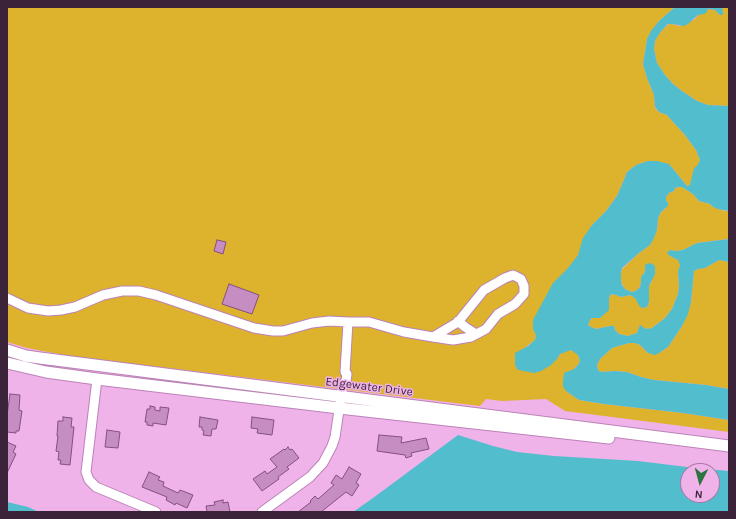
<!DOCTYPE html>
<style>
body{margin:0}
#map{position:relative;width:736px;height:519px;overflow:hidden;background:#efb3ea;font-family:Karla,sans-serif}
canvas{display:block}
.frame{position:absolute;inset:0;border:8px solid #3b243a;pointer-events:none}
.north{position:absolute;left:680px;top:463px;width:40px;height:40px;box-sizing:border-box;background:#efb3ea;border:1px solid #a77aa4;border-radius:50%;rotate:186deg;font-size:11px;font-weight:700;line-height:16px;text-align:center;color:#3b243a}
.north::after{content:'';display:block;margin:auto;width:14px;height:18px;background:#2e7440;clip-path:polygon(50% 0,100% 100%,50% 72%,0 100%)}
</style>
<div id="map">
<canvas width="736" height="519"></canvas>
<div class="frame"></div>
<div class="north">N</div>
</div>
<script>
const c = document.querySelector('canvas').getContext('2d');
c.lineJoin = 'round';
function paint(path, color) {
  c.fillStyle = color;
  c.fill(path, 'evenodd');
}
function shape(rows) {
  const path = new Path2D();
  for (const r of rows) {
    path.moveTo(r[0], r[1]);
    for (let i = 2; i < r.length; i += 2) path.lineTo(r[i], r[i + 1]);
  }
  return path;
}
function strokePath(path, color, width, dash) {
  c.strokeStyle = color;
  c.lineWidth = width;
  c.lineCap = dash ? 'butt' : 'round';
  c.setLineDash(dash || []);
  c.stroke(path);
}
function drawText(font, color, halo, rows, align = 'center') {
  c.font = font + ' Karla,sans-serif';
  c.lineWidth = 3;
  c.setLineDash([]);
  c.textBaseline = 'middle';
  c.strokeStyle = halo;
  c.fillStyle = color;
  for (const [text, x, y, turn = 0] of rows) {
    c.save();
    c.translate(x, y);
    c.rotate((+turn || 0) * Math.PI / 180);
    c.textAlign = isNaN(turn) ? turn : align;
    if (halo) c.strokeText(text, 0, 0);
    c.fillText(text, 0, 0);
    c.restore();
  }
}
paint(shape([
 [7,7,675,7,659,21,647,39,643,64,647,78,654,95,655,108,659,112,667,115,673,122,685,135,696,150,700,160,690,185,687,186,669,164,648,161,636,165,627,172,623,182,617,196,606,211,592,225,578,255,536,335,535,340,522,350,557,359,560,354,566,351,571,350,576,352,578,355,580,361,578,365,574,369,566,391,579,400,604,404,683,413,729,420,729,432,565,411,546,399,502,401,486,399,480,406,69,356,27,348,7,342],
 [722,7,729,7,729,106,708,105,697,101,682,91,673,84,665,75,657,63,654,49,655,41,659,34,664,28,669,24,672,24,680,26,695,19,698,15,709,9,715,10,720,15,722,10],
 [678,187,682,187,693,194,699,201,710,204,713,207,725,211,729,211,729,239,697,243,683,250,676,251,670,250,670,256,679,260,680,266,678,273,679,286,678,294,672,309,665,318,652,328,646,329,640,326,637,333,628,336,619,334,615,330,614,326,610,326,601,328,596,329,591,327,588,325,590,320,592,318,600,318,608,310,609,298,611,294,616,295,621,297,630,295,635,298,643,308,647,307,649,302,649,286,652,281,645,269,645,272,641,277,641,282,640,287,637,290,633,292,629,291,625,289,622,284,621,280,621,273,622,269,639,253,650,245,657,230,658,218,661,212,665,209,668,203,666,200,666,197,669,193,674,191,675,188],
 [719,260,729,262,729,389,706,385,654,380,641,377,627,372,614,371,601,372,598,370,597,365,600,359,612,348,618,346,629,343,635,343,640,345,648,353,659,353,668,347,682,326,691,302,694,271,698,269,705,268]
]), '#ddb22c');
paint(shape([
 [675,7,722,7,723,13,722,15,720,15,715,10,709,9,707,10,707,12,704,14,698,15,688,24,684,26,672,24,668,24,664,28,659,34,655,41,654,49,657,63,665,75,673,84,682,91,697,101,708,105,729,106,729,211,718,209,713,207,710,204,699,201,693,194,682,187,678,187,675,188,674,191,669,193,666,197,666,200,668,203,668,206,661,212,658,218,657,230,654,238,650,245,639,253,622,268,621,273,621,280,622,285,625,289,629,291,633,292,637,290,640,287,641,282,641,277,645,272,645,265,649,263,652,264,655,266,655,274,649,286,649,302,647,307,643,308,640,307,635,298,630,295,621,297,616,295,611,294,609,298,609,310,600,318,592,318,590,320,588,325,591,327,596,329,601,328,610,326,614,326,615,330,619,334,628,336,637,333,640,325,646,329,652,328,665,318,672,309,678,294,679,286,678,272,680,265,678,260,670,256,667,253,670,250,676,251,683,250,697,243,729,239,729,262,719,260,705,268,698,269,694,271,691,302,688,314,682,326,668,347,659,353,655,355,648,353,640,345,635,343,629,343,612,348,600,359,597,365,598,370,601,372,614,371,627,372,641,377,654,380,706,385,729,389,729,420,683,413,604,404,579,400,566,391,563,386,563,381,564,373,574,369,578,365,580,361,578,355,571,350,560,354,557,359,551,365,541,371,534,373,518,370,515,365,515,353,528,346,535,340,536,335,533,329,533,320,553,283,568,268,578,255,583,238,592,225,606,211,617,196,623,182,627,172,636,165,648,161,657,161,669,164,687,186,690,185,694,168,697,166,700,160,696,150,685,135,673,122,667,115,659,112,655,107,654,95,647,78,643,64,647,39,651,31,659,21],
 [458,435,493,446,517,452,554,456,638,461,695,468,729,471,729,512,353,512,373,498],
 [688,471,712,471,712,495,688,495],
 [7,502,28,507,39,512,7,512]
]), '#51bdcd');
const building = shape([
 [217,240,226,242,223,254,214,251,217,240],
 [229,284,259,295,252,314,222,304,229,284],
 [10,394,20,395,19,410,22,411,19,431,16,431,16,433,7,432,7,415,10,394],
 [150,406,155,407,155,410,160,411,160,407,169,408,166,425,153,423,153,426,147,425,147,422,145,422,147,409,150,409,150,406],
 [63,417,72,418,71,427,74,427,70,465,60,464,61,460,58,460,59,452,56,451,58,436,57,436,58,421,63,421,63,417],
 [200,417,218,420,216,429,212,429,211,436,203,435,204,431,202,430,202,427,199,427,200,417],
 [252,417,274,420,272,435,257,433,258,429,251,428,252,417],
 [107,430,120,432,118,448,105,447,107,430],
 [379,435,402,437,401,443,426,438,429,449,411,453,412,456,406,458,405,455,377,451,379,435],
 [7,442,16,446,13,452,16,454,7,473,7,442],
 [288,447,290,450,292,449,299,458,287,467,289,469,278,477,279,479,262,491,253,479,265,471,267,474,277,467,270,459,284,449,285,450,288,447],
 [349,467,361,474,356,483,359,485,352,496,346,492,321,512,298,512,311,502,310,501,315,496,318,499,334,485,331,483,336,475,342,479,349,467],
 [149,472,160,477,158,480,164,482,163,486,178,493,180,490,193,495,187,508,176,503,175,505,166,500,167,497,142,487,149,472],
 [223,500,223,503,228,502,230,512,207,512,206,506,215,505,214,502,223,500]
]);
paint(building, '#c68dc2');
strokePath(building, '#855081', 1);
const minor = shape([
 [7,298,28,308,48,311,61,310,75,307,103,295,122,291,139,291,156,295,254,328,273,331,283,331,312,323,329,321,348,322,345,372,347,374,346,381,343,384],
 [458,321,465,327,476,334],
 [348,322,369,322,404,332,433,337,453,340,471,337,486,329,498,314,515,304,524,294,524,286,521,279,513,275,505,278,484,290,458,322,433,337],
 [97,379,86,472,89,480,96,487,156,512],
 [262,512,310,477,323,463,332,446,335,437,342,390]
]);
const tertiary = shape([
 [7,350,26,356,40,358,729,446],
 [7,363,46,372,97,379,339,408,609,438]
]);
strokePath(minor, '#bc83b7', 11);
strokePath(tertiary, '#bc83b7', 13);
strokePath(minor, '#fff', 9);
strokePath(tertiary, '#fff', 11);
drawText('12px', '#3b243a', '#efb3ea', [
 ["Edgewater Drive",369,387,7]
]);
</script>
